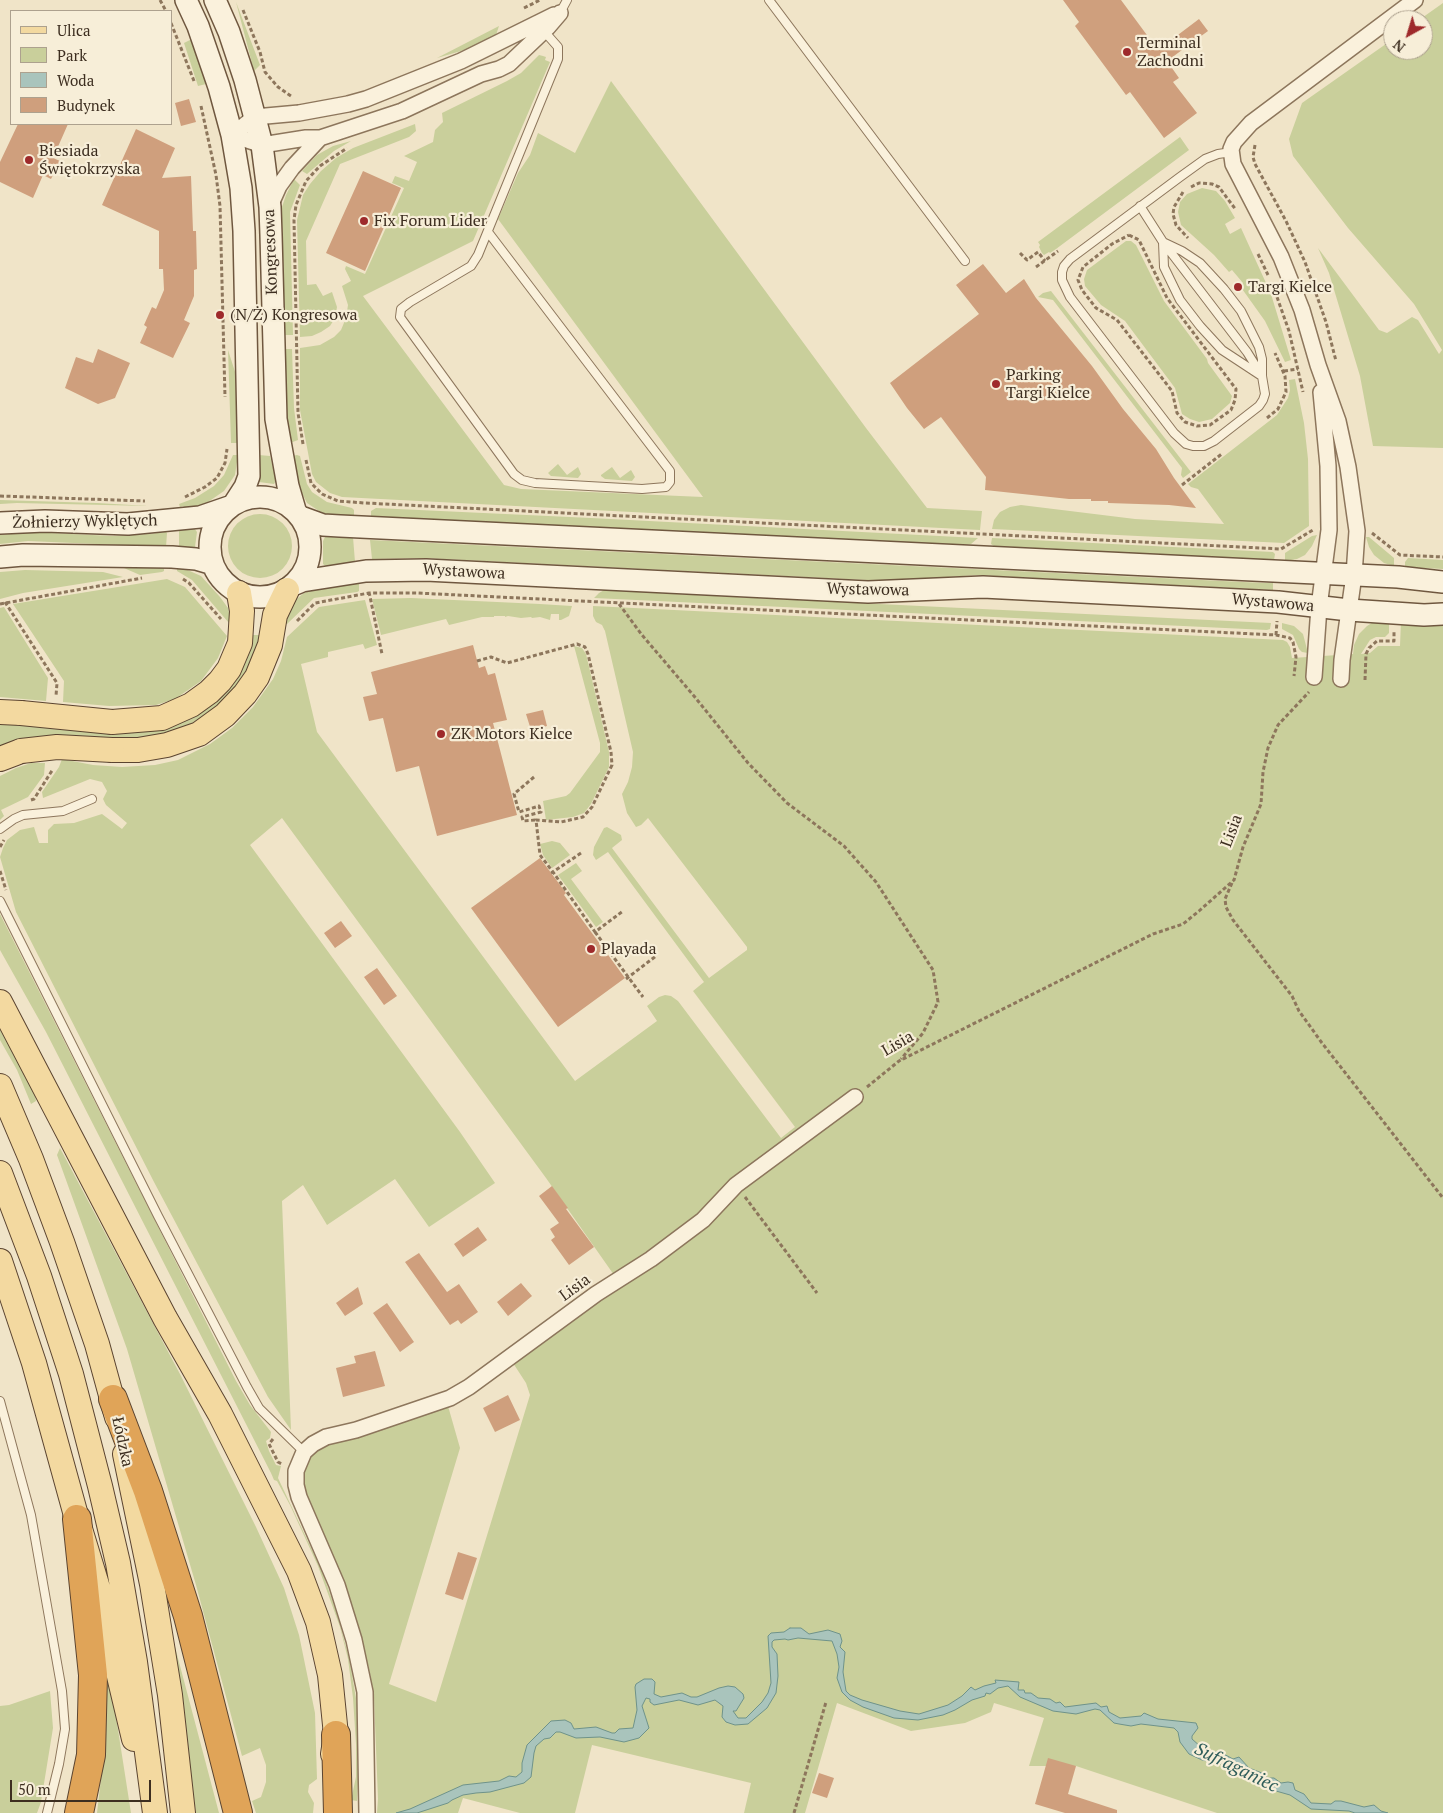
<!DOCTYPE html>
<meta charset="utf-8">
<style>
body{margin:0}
#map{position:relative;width:1443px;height:1813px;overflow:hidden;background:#f0e4c8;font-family:"PT Serif",serif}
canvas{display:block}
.legend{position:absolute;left:10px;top:10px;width:162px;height:115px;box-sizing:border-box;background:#f7eed8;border:1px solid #ada18e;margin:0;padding:6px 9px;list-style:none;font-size:15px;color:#3d2e20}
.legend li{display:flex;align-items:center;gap:10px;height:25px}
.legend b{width:25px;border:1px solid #ada18e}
.north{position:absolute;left:1383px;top:10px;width:50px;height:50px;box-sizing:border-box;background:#f7eed8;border:1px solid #ada18e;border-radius:50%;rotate:219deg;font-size:14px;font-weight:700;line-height:20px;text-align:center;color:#3d2e20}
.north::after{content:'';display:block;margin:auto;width:18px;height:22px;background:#9e2a2b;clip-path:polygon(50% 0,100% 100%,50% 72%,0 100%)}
.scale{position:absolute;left:10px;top:1780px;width:141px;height:22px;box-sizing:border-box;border:2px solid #3d2e20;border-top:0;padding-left:6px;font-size:15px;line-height:18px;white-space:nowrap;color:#3d2e20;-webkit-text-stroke:4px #f7eed8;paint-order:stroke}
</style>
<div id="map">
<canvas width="1443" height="1813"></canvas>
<ul class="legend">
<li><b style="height:6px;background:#f3d9a0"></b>Ulica</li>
<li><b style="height:14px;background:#c9cf9b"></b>Park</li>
<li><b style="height:14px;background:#a9c4bc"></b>Woda</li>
<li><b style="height:14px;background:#cf9f7d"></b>Budynek</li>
</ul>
<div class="north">N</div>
<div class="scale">50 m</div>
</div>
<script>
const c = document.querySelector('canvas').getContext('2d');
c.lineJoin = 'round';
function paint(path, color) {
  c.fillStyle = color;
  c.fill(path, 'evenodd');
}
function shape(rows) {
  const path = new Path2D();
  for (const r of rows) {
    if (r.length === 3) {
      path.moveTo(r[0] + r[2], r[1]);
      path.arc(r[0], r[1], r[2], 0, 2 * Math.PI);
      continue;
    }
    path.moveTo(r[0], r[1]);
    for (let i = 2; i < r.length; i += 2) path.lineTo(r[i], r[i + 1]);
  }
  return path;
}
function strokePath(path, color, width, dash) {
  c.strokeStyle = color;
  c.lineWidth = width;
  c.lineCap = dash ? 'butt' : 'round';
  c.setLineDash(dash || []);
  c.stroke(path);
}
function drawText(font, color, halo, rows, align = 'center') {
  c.font = font + ' "PT Serif",serif';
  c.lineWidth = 4.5;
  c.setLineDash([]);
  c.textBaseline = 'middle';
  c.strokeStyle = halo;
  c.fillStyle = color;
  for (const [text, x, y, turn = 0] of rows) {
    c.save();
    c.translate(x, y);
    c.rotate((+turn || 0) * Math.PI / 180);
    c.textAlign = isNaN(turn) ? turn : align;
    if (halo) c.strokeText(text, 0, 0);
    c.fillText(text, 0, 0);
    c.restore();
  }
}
paint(shape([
 [236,2,260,65,254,71],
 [1443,3,1443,448,1373,446,1360,376,1329,273,1318,248,1379,330,1387,333,1412,317,1418,320,1439,354,1442,350,1414,304,1348,228,1293,156,1289,139,1302,103,1393,39,1393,50,1423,50,1423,20,1419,20],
 [499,26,496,35,491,40,478,46,437,58],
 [192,39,206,84,198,86,184,43],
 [539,55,543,56,546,57,545,60,550,62,473,241,363,296,504,485,521,489,703,497,498,219,518,173,530,155,538,133,575,153,611,81,866,428,927,508,982,511,980,530,342,497,330,493,316,482,312,474,300,410,300,348,320,345,334,337,341,330,346,318,348,305,342,286,351,281,345,269,346,266,365,274,404,188,392,183,395,176,409,181,417,162,404,156,433,142,435,130,443,122,442,113,507,81,521,73],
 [415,124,416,131,409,137,340,164,306,241,307,285,316,284,323,296,332,292,337,307,335,318,330,326,321,332,312,336,300,337,297,220,303,195,310,184,321,171,336,158,353,148],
 [1180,137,1189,150,1056,249,1050,253,1049,252,1044,255,1042,253,1039,247,1040,245,1038,242],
 [351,141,334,151,307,174,302,171,317,155,333,146],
 [294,179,300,185,290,212,293,335,285,335,282,219,282,207,286,195],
 [1202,188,1216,191,1225,201,1235,218,1225,224,1230,234,1241,228,1271,294,1291,360,1285,362,1265,321,1240,286,1243,283,1232,270,1229,272,1214,255,1181,225,1178,212,1180,202,1187,194],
 [1126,241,1131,241,1136,245,1164,301,1207,359,1208,363,1232,396,1230,403,1212,419,1199,422,1190,419,1182,414,1175,388,1125,321,1101,305,1085,286,1084,279,1087,270],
 [1051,291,1191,472,1183,478,1181,475,1182,468,1053,300,1038,297,1043,293],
 [283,349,292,349,294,408,298,440,290,443,284,412],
 [228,350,237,378,237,443,231,443],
 [1295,379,1304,423,1308,459,1309,526,1284,543,992,529,994,520,1000,512,1010,507,1021,505,1135,519,1224,524,1198,489,1191,487,1188,484,1277,415,1288,398,1290,390,1289,380],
 [233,455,238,455,235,475,224,491,208,502,197,507,185,508,183,506,180,507,179,504,195,498,214,486,224,475],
 [259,455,270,456,276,481,274,484,259,482],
 [297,455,300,456,307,484,312,492,327,502,352,508,354,510,354,516,327,514,319,511,307,503,300,489,296,475,292,456],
 [558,464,567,475,578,467,581,474,578,478,551,476,548,473],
 [612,467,620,478,631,470,635,477,632,481,605,479,601,476,601,475],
 [0,500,97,503,149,506,17,503,0,504],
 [376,508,591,518,978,538,971,544,962,545,371,517,371,511],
 [260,546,32],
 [194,528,197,532,195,547,179,547,179,530],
 [29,532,113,536,149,534,166,532,167,533,166,547,28,541,0,544,0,535],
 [1317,535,1312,546,1305,555,1297,559,1285,561,1285,553,1288,551,1312,536],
 [329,536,353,537,355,562,327,567,323,564,323,541,325,537],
 [1366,537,1369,537,1394,558,1394,566,1384,563,1374,555,1369,547],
 [992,538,1273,552,1275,554,1274,560,994,546,991,544],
 [370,540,1264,583,1273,583,1273,590,977,575,902,580,867,580,424,558,372,559],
 [1408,558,1443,560,1443,569,1405,567,1405,562],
 [117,565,147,567,164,568,164,571,162,572,140,575],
 [183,568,201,576,220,597,228,608,231,623,229,623,192,580,177,571,177,569],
 [25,570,103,572,123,577,23,593,0,599,0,572],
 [167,579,185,587,227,636,218,658,201,681,175,699,156,705,109,706,63,702,64,681,13,604],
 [359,583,359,591,357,592,314,598,287,624,284,624,294,601,304,593,318,588],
 [606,589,673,594,1271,623,1270,629,1267,630,594,598,599,593],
 [411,598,540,604,572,606,569,616,561,620,559,620,559,614,551,614,550,620,540,617,532,618,531,617,521,618,508,616,505,617,505,616,494,616,494,617,482,617,449,625,446,619,381,635,372,599],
 [365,600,377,645,365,649,363,644,328,652,328,657,301,664,317,732,575,1081,657,1021,647,1006,659,997,665,995,671,996,678,1001,781,1138,795,1127,693,991,704,982,608,852,596,860,593,855,594,847,604,828,607,827,621,835,622,840,612,848,709,978,747,950,747,947,648,818,641,825,636,827,627,813,622,794,628,782,632,767,633,752,605,631,602,625,596,622,593,616,593,606,1283,640,1287,642,1290,647,1292,658,1353,654,1354,645,1359,634,1367,626,1375,621,1389,621,1389,633,1385,637,1376,637,1370,640,1361,654,1370,653,1378,646,1400,646,1401,621,1443,622,1443,1813,1217,1813,1076,1766,1029,1766,1044,1718,994,1703,991,1712,965,1723,911,1731,837,1703,805,1813,744,1813,751,1783,592,1745,575,1813,520,1813,463,1798,458,1813,377,1813,378,1799,374,1698,369,1668,345,1584,304,1493,302,1469,313,1451,322,1444,448,1406,460,1448,389,1684,436,1702,530,1395,526,1383,513,1363,614,1275,546,1178,282,818,250,845,460,1132,495,1183,429,1227,395,1179,327,1225,303,1185,282,1201,291,1430,268,1397,154,1182,16,912,0,857,3,848,7,840,20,830,34,827,39,843,48,843,48,830,54,824,74,823,102,814,122,829,127,823,106,805,103,799,107,791,102,782,90,779,43,798,42,792,59,767,62,759,93,765,122,767,155,765,178,760,210,744,232,728,253,707,273,679,281,661,287,637,319,607],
 [4,607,48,678,46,701,0,697,0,608],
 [1282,623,1294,626,1303,634,1308,653,1302,652,1299,649,1293,635,1282,629],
 [253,635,261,635,246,674,223,703,192,725,147,739,109,740,72,736,37,737,0,748,0,723,136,731,250,648],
 [574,646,582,648,586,654,609,752,609,767,591,804,584,813,573,817,546,820,543,801,566,796,570,793,600,752,600,743],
 [31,763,45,763,44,775,28,797,1,810,4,816,0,820,0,776,16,768],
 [552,841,560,843,570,855,552,868,543,855,540,844],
 [576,863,582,871,571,879,603,922,596,927,558,875],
 [0,914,236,1381,250,1405,271,1432,270,1438,266,1441,269,1451,276,1465,281,1466,278,1478,322,1571,337,1614,349,1658,357,1704,360,1743,357,1801,351,1800,356,1777,356,1744,353,1698,348,1659,340,1627,318,1566,290,1505,277,1481,274,1480,271,1473,46,1032,0,950],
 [0,1018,34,1088,36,1101,31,1104,17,1070,0,1040],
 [60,1148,181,1376,256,1527,284,1588,299,1635,315,1713,317,1779,309,1785,308,1792,314,1803,313,1813,256,1813,252,1801,261,1797,266,1782,266,1765,260,1748,242,1756,196,1585,127,1349,57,1155],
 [170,1628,219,1813,196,1813],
 [106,1653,131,1813,97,1813,106,1735,102,1654],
 [50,1691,53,1728,41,1802,37,1813,0,1813,0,1706,9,1705]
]), '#c9cf9b');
const water = shape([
 [790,1628,801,1628,809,1634,828,1630,840,1634,842,1641,840,1647,845,1652,843,1672,846,1691,850,1695,862,1700,900,1711,919,1714,948,1705,962,1696,971,1687,975,1690,984,1686,996,1683,995,1680,1019,1682,1018,1690,1024,1690,1025,1693,1031,1693,1038,1698,1050,1699,1056,1703,1060,1702,1065,1707,1096,1703,1101,1707,1107,1706,1109,1712,1120,1718,1141,1716,1144,1713,1158,1719,1196,1723,1198,1728,1192,1736,1192,1739,1201,1747,1210,1751,1220,1752,1233,1759,1239,1757,1249,1768,1262,1773,1268,1778,1274,1778,1281,1783,1288,1782,1293,1783,1295,1790,1304,1794,1311,1803,1331,1804,1335,1801,1341,1801,1364,1807,1374,1805,1381,1811,1388,1813,1355,1813,1349,1811,1311,1809,1290,1795,1276,1791,1249,1779,1235,1767,1202,1760,1189,1754,1180,1742,1178,1732,1174,1728,1141,1724,1131,1726,1119,1724,1114,1723,1100,1710,1095,1709,1076,1714,1053,1711,1020,1697,1008,1686,998,1688,990,1694,986,1693,985,1696,972,1700,955,1710,943,1715,918,1720,894,1718,863,1707,850,1700,842,1692,837,1678,839,1667,837,1654,832,1641,798,1638,788,1640,785,1639,774,1640,772,1642,772,1647,777,1654,778,1676,776,1693,767,1708,748,1724,735,1725,726,1722,722,1717,723,1706,715,1700,698,1705,679,1700,654,1705,650,1702,650,1699,646,1698,642,1706,649,1728,639,1738,624,1742,600,1737,576,1738,560,1732,556,1732,550,1738,544,1739,536,1746,534,1753,531,1777,524,1783,490,1792,476,1793,463,1795,452,1800,448,1803,417,1813,396,1813,410,1809,463,1785,499,1781,509,1776,516,1777,522,1772,522,1763,527,1745,551,1721,565,1720,571,1723,574,1729,596,1727,612,1733,615,1733,619,1729,633,1728,637,1710,635,1687,636,1684,644,1679,652,1679,655,1682,654,1694,661,1697,682,1693,691,1697,697,1697,719,1688,728,1686,735,1687,743,1694,744,1698,736,1711,733,1711,738,1718,746,1718,762,1702,768,1693,771,1683,768,1636,771,1633,784,1632,790,1628]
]);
paint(water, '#a9c4bc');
strokePath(water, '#6f938a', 1);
paint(shape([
 [1063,0,1121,0,1158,50,1199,19,1208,31,1167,61,1179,78,1173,82,1197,113,1164,138,1130,92,1126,95,1075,26,1079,22],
 [189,99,196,122,181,126,175,103],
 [18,124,68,124,53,158,60,161,51,179,43,175,33,198,0,182,0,162],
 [136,129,175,148,162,178,191,176,193,231,196,231,197,269,194,270,194,296,184,320,190,323,173,358,140,343,147,327,144,325,152,307,156,309,164,290,163,269,159,269,159,231,102,205],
 [363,171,401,188,365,271,326,253],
 [983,264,1006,293,1024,279,1036,298,1092,366,1123,409,1156,449,1174,478,1196,508,1169,505,1108,503,1108,501,1091,501,1091,499,1069,499,985,490,986,477,941,417,924,429,907,408,890,383,979,314,956,285],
 [98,349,130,363,115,398,98,404,65,388,76,357,93,363],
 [473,645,479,668,485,666,488,675,495,673,507,720,493,723,517,815,437,836,419,766,396,772,383,718,369,721,363,697,377,694,371,672],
 [543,710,547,726,531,730,526,714],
 [540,858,566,893,564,895,625,978,558,1027,471,908],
 [341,921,352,936,335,948,324,933],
 [377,968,397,996,384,1005,364,977],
 [552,1186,568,1208,566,1209,594,1247,569,1265,551,1240,555,1237,550,1229,559,1223,539,1196],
 [478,1227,487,1240,463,1257,454,1244],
 [419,1253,447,1292,459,1284,478,1312,461,1324,458,1320,450,1325,405,1262],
 [521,1283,532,1296,508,1316,497,1302],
 [358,1287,363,1304,345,1316,336,1303],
 [387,1303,414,1342,400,1352,373,1313],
 [375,1351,385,1386,343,1397,336,1368,356,1363,354,1356],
 [508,1395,520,1420,495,1432,483,1408],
 [458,1552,477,1558,463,1600,445,1594],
 [1048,1758,1076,1766,1068,1794,1117,1810,1117,1813,1065,1813,1035,1804],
 [819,1773,834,1778,827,1798,812,1793]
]), '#cf9f7d');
const lane = shape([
 [769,0,965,261],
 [560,13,567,0],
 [1140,206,1163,242,1247,352,1262,376],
 [488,232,670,471,670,482,666,487,642,489,535,483,522,480,514,474,400,317,401,309,410,302,471,266,478,255,558,59,558,47,543,30],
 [1163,242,1182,251,1200,263,1224,289,1241,311,1259,347,1262,359,1262,376,1265,394,1263,400,1259,406,1214,441,1204,446,1193,446,1186,444,1174,433,1070,297,1062,280,1062,272,1064,266,1070,259,1180,177,1205,159,1218,154,1232,152],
 [1163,242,1164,267,1180,300,1200,326,1222,350,1260,375],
 [0,829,14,819,23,815,63,811,92,799],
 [0,901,158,1216,247,1387,259,1408,304,1452],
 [0,1401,31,1515,62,1691,65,1729,59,1764,47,1813]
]);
const street = shape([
 [232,135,262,145,306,138,320,138,402,111,481,74,499,69,509,64,548,27,560,13],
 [232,135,255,117,299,113,348,104,366,99,461,61,554,15],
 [271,204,279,186,292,168,320,138],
 [1314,677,1319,607,1329,530,1328,466,1321,392],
 [1341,679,1342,660,1354,575,1357,531,1348,467,1338,421,1318,365,1302,310,1281,257,1233,164,1231,149,1234,142,1251,123,1415,0],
 [367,1813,365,1692,354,1640,337,1585,299,1497,296,1485,296,1471,304,1452,313,1444,326,1437,356,1430,450,1398,469,1387,596,1294,651,1259,703,1220,736,1185,855,1097]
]);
const secondary = shape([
 [186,0,198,26,219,87,232,135,241,188,244,231,249,476,245,487,234,504],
 [215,0,229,32,245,80,262,145,270,207,271,235,276,419,288,486,295,510],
 [260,547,50],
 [301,517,323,525,340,526,1398,577,1443,582],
 [0,523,45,521,128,524,200,517,229,507],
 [0,557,23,555,172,557,196,559,213,564],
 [295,584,302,581,366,571,426,570,868,592,983,587,1278,602,1349,610,1424,615,1443,614]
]);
const primary = shape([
 [0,712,21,713],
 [112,722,162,718,191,705,209,692,220,681,229,669,240,643,242,611,239,593],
 [112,750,138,750,167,745,199,734,225,715,245,694,257,677,270,645,275,615,287,590],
 [0,759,21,751],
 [0,1002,165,1318,220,1414,299,1571,318,1622,330,1675,336,1735,333,1754],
 [0,1086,31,1159,62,1242,97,1344,117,1417],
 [0,1173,39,1276,71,1374,100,1486,118,1563,135,1662,155,1813],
 [0,1261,34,1363,77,1519,98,1588,134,1739],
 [125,1454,152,1584,170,1695,183,1813]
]);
const highway = shape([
 [113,1399,148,1491,188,1616,238,1813],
 [77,1519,93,1675,91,1755,79,1813],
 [336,1735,338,1813]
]);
strokePath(lane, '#8d765c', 10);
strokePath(street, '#8d765c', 18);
strokePath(secondary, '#6f573f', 24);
strokePath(primary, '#5b4430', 26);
strokePath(highway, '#5b4430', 30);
strokePath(shape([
 [160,0,166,11],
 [524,8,540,0],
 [243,10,260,52,265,72,278,87,291,96],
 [171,23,194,81],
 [201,106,216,175,220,206,225,397],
 [1255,145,1253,157,1255,164,1286,221,1305,262,1326,322,1336,361],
 [1191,187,1199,183,1212,184,1219,187,1236,210],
 [1183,192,1174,207,1173,214,1176,225,1188,238],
 [1129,235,1139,240,1167,298,1236,389,1235,400,1231,410,1210,425,1197,426,1185,422,1177,413,1172,391,1117,320,1096,308,1082,290,1078,280,1083,267,1112,244,1129,235],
 [1020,253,1027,260,1038,252,1045,261],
 [1258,254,1268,275],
 [1036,267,1058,251],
 [1277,297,1289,331,1303,392],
 [1284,371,1298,369],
 [1267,418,1278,409,1286,392,1285,376,1275,353],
 [303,444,298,413,294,220,296,205,306,181,320,166,347,148],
 [306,460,311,483,322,494,338,501,365,503,1281,549,1313,530],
 [1182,485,1223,453],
 [0,496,145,501],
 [185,497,205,487,217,478,225,463,227,449],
 [1372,533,1400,555,1443,557],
 [183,579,189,583,221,619],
 [369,592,382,654],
 [5,602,57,683,56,696],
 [0,604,142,578],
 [619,604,642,635,694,696,748,763,787,803,844,846,876,882,933,970,938,1002,923,1033,901,1059],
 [297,621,315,603,369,593,417,593,1276,635,1290,638,1293,642,1296,657,1294,676],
 [1276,635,1277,621],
 [477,661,491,657,507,663,577,644,585,647,588,654,611,752,612,765,592,807,583,817,561,822,536,820,540,855,553,872,551,873],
 [1365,680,1366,654,1369,648,1377,641,1394,641,1394,631],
 [534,777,514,794,519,812,539,806,541,812,522,817,523,821,536,820],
 [31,800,34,799,53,769],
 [0,847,4,840],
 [581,853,553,872,595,932,623,911],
 [0,871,6,890],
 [1232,883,1225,899,1226,907,1233,920,1292,996,1299,1011,1322,1043,1443,1198],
 [595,932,643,997],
 [626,979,656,956],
 [867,1087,899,1061,1153,934,1183,924,1199,911,1234,880,1243,847,1261,804,1263,772,1268,748,1278,725,1309,692],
 [745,1197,817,1293],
 [273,1439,269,1444,278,1462,282,1464],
 [794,1813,826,1702]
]), '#8d765c', 3, [4, 2.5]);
strokePath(lane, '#faf1dc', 8);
strokePath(street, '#faf1dc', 15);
strokePath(secondary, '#faf1dc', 21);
strokePath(primary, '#f3d9a0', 24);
strokePath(highway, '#e0a458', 28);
const primaryBridge = shape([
 [21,713,112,722],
 [21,751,57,747,112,750]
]);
strokePath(primaryBridge, '#5b4430', 26, []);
strokePath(primaryBridge, '#f3d9a0', 24);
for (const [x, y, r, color] of [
 [1127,52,5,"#9e2a2b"],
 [29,160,5,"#9e2a2b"],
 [364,221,5,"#9e2a2b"],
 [1238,287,5,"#9e2a2b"],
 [220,315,5,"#9e2a2b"],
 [996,384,5,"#9e2a2b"],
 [441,734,5,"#9e2a2b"],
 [591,949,5,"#9e2a2b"]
]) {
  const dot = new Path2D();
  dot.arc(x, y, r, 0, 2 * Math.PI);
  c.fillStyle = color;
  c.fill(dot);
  strokePath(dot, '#f7eed8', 2);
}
drawText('16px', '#3d2e20', '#f7eed8', [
 ["Terminal",1137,43],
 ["Zachodni",1137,61],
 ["Biesiada",39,151],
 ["Świętokrzyska",39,169],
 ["Fix Forum Lider",374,221],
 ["Targi Kielce",1248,287],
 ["(N/Ż) Kongresowa",230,315],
 ["Parking",1006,375],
 ["Targi Kielce",1006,393],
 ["ZK Motors Kielce",451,734],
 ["Playada",601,949]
], 'left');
drawText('16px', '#3d2e20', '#f7eed8', [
 ["Kongresowa",271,252,-92],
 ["Żołnierzy Wyklętych",85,522,-1],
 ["Wystawowa",464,572,3],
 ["Wystawowa",868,590,1],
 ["Wystawowa",1273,603,5],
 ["Lisia",1232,831,-69],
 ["Lisia",898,1044,-30],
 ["Lisia",575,1288,-36],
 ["Łódzka",122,1442,78]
]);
drawText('italic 18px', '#2f5d5a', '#f7eed8', [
 ["Sufraganiec",1236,1768,26]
]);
</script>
